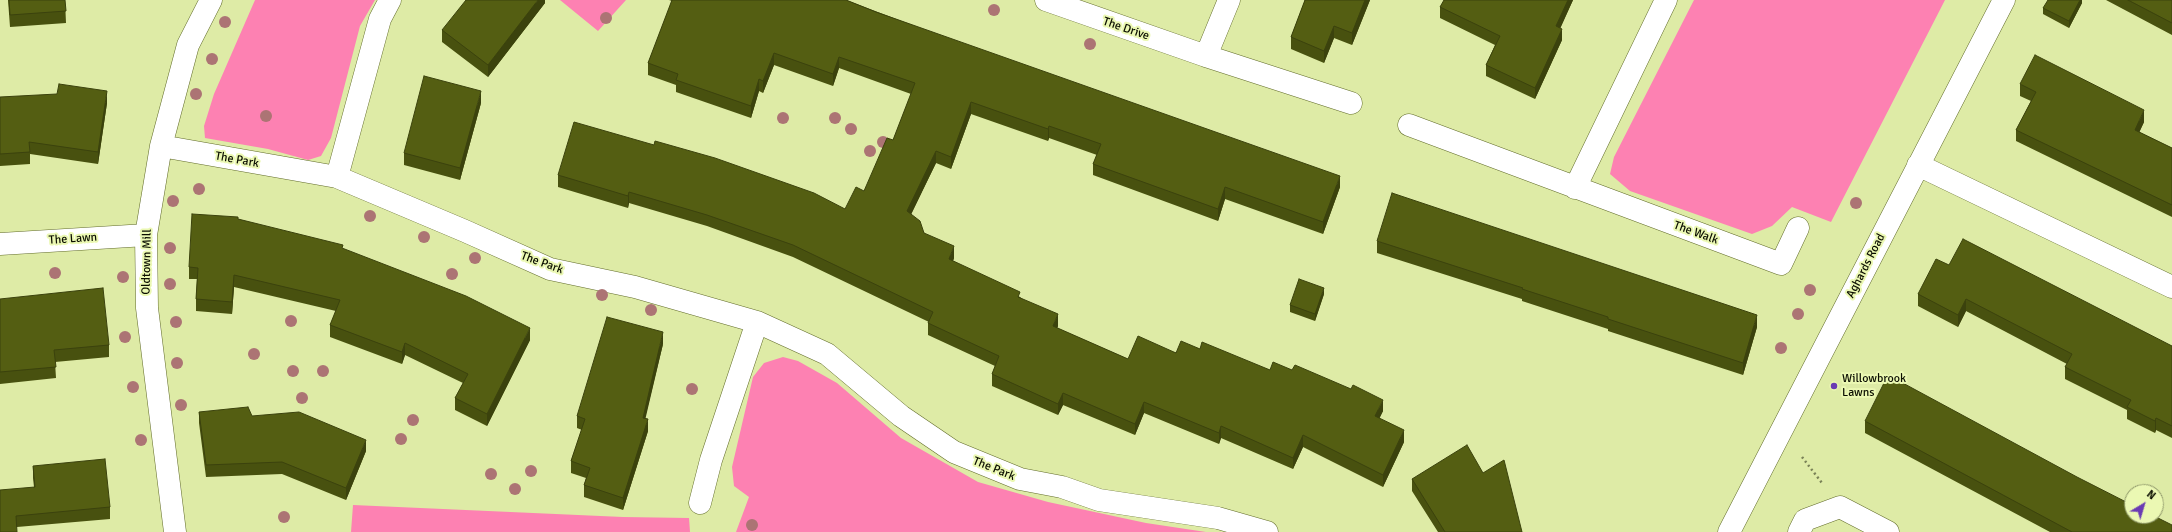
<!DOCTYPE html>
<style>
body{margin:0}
#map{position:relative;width:2172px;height:532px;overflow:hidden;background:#deeba6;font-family:Signika,sans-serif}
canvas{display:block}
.north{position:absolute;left:2124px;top:484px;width:40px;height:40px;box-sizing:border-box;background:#ebf8b3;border:1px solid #919a6b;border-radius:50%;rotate:38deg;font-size:11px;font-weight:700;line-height:16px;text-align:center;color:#0b0e00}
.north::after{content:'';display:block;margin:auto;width:14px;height:18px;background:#6a3bb3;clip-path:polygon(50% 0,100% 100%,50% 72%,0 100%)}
</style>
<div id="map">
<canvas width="2172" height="532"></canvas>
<div class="north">N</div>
</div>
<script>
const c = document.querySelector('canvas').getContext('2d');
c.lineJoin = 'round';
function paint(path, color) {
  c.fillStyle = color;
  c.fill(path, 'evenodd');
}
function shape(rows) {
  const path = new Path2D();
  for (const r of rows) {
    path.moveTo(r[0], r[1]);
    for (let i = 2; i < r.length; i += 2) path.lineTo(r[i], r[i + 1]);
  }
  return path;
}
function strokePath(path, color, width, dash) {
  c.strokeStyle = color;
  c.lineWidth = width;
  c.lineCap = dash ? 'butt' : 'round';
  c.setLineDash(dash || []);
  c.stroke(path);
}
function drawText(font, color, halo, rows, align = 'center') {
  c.font = font + ' Signika,sans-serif';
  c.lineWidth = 4;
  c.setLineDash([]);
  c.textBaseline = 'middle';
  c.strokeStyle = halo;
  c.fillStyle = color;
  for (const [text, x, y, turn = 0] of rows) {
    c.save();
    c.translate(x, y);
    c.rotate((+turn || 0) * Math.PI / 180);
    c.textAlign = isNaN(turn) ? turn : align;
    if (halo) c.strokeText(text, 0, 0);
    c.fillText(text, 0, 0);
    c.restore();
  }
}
paint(shape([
 [255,0,375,0,360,26,331,138,321,156,308,160,268,149,205,138,204,126,214,94],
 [560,0,626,0,598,31],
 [1694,0,1945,0,1831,222,1792,207,1772,226,1752,234,1630,191,1610,174,1614,157],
 [783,357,798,361,837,383,901,438,978,482,1048,502,1146,523,1206,532,736,532,749,497,734,486,732,467,753,377,764,363],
 [353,505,623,517,689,518,690,532,351,532]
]), '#fd81b2');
const minor = shape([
 [1046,0,1206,56,1351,103],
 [1206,56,1229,0],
 [1409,125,1781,264,1798,228],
 [161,146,337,177,465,231,550,269,635,287,757,322,827,354,901,416,954,452,1020,479,1062,487,1099,500,1218,518,1267,532],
 [1918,165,2172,287],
 [337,177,380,19,390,0],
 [1575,188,1666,0],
 [0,244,146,235],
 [700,503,711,460,757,322],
 [175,532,147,308,146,235,161,146,188,45,211,0],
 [1729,532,2004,0],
 [1799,532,1805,520,1840,507,1888,532]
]);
strokePath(minor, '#636d2c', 23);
strokePath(shape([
 [1802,457,1822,483]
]), '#7a8257', 2.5, [2, 3]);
strokePath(minor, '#fff', 22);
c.fillStyle = '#ac7474';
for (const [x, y] of [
 [994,10],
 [606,18],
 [225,22],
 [1090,44],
 [212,59],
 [196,94],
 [266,116],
 [783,118],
 [835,118],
 [851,129],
 [883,142],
 [870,151],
 [199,189],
 [173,201],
 [1856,203],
 [370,216],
 [424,237],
 [170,248],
 [475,258],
 [55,273],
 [452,274],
 [123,277],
 [170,284],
 [1810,290],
 [602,295],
 [651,310],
 [1798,314],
 [291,321],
 [176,322],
 [125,337],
 [1781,348],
 [254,354],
 [177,363],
 [293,371],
 [323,371],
 [133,387],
 [692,389],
 [302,398],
 [181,405],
 [413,420],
 [401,439],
 [141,440],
 [531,471],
 [491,474],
 [515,489],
 [284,517],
 [752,525]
]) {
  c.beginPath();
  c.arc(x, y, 6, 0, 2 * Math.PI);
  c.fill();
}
paint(shape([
 [8,0,65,0,66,23,10,27],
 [545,0,545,3,488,77,442,42,442,30],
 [669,0,846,0,1340,187,1323,234,1225,199,1218,221,1093,175,1093,164,1097,155,1049,138,1048,141,971,114,951,169,936,163,911,214,924,233,954,258,953,261,1020,297,1058,326,1057,328,1128,359,1200,349,1270,370,1383,411,1379,418,1404,442,1383,487,1303,447,1293,469,1221,438,1219,444,1144,413,1135,435,1063,405,1058,415,992,386,992,374,995,366,928,335,928,323,929,322,793,257,707,226,629,203,628,208,558,187,558,175,845,209,864,191,893,140,911,94,839,68,833,86,774,65,763,93,759,91,751,118,676,92,676,85,648,75,648,63,672,1],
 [1305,0,1370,0,1352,45,1334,38,1324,63,1291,49,1291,37],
 [1573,0,1560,28,1562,40,1535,99,1486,76,1486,65,1495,45,1440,18,1440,7],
 [2082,0,2082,3,2069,28,2043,14,2043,8],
 [2106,0,2172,0,2172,35],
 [2020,84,2144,122,2139,132,2172,148,2172,217,2016,141,2016,130,2031,101,2020,96],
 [0,97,107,103,98,164,30,154,30,164,0,166],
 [481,103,460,180,404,165,404,153],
 [238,219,343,249,530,340,487,426,455,410,455,398,463,383,405,355,402,364,330,337,330,325,336,311,234,287,232,314,196,311,196,299,197,279,189,279,189,267],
 [1377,241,1757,327,1743,375,1608,331,1608,329,1522,301,1522,299,1377,253],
 [1949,265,2172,346,2172,438,2156,430,2155,433,2127,419,2127,410,2065,379,2065,367,2067,364,1966,311,1958,327,1918,306,1918,294],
 [1324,294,1315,321,1290,312,1290,305],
 [0,299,109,345,109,357,55,362,56,378,0,384],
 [663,344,645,418,648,431,623,510,584,497,584,485,586,478,571,473,571,461,582,430,577,428,577,416],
 [199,412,252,416,366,451,346,500,282,474,206,477,199,423],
 [1865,421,2172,532,2050,532,1865,433],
 [33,466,110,507,110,519,17,527,0,532,34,487,33,478],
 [1483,473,1522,532,1438,532,1412,491,1412,479]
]), '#48510f');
paint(shape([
 [538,0,545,0,545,3,488,77,488,65],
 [1365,0,1370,0,1352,45,1352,33],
 [1568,0,1573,0,1556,38,1556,26],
 [2080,0,2082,0,2082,3,2069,28,2069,21],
 [1334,26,1334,38,1324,63,1324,51],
 [1562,29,1562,40,1535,99,1535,88],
 [774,53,774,65,763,93,763,81],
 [839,57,839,68,833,86,833,74],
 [759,79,759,91,751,118,751,106],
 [107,91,107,103,98,164,98,152],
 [481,91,481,103,460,180,460,168],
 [971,102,971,114,951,169,951,157],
 [2144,110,2144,122,2135,142,2135,130],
 [1049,126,1049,138,1048,141,1048,129],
 [936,151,936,163,907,223,907,211],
 [1340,176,1340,187,1323,234,1323,222],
 [1225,187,1225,199,1218,221,1218,209],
 [629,192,629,203,628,208,628,196],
 [954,246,954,258,949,271,949,259],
 [234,275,234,287,232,314,232,302],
 [1324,288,1324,294,1315,321,1315,314],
 [1966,299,1966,311,1958,327,1958,315],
 [1058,314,1058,326,1053,338,1053,326],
 [1757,315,1757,327,1743,375,1743,363],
 [530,328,530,340,487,426,487,414],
 [663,332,663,344,643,429,643,418],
 [405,343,405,355,402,364,402,352],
 [1063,393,1063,405,1058,415,1058,404],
 [1383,400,1383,411,1375,428,1375,416],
 [1144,402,1144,413,1135,435,1135,424],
 [2156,418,2156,430,2155,433,2155,421],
 [648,419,648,431,623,510,623,498],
 [1221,426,1221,438,1219,444,1219,433],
 [1404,430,1404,442,1383,487,1383,475],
 [1303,435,1303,447,1293,469,1293,458],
 [366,440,366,451,346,500,346,488]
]), '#3b420d');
const building = shape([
 [9,0,65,0,66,11,10,15,9,0],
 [466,0,538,0,488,65,442,30,466,0],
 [672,0,846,0,876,12,1340,176,1323,222,1225,187,1218,209,1093,164,1101,144,1049,126,1048,129,971,102,951,157,936,151,907,211,920,221,924,233,954,246,949,259,1020,292,1018,297,1058,314,1053,326,1128,359,1138,336,1176,353,1181,341,1200,349,1202,342,1270,370,1273,362,1292,370,1295,365,1351,389,1353,385,1383,400,1375,416,1404,430,1383,475,1303,435,1293,458,1221,426,1219,433,1144,402,1135,424,1063,393,1058,404,992,374,999,356,928,323,933,312,793,245,707,215,629,192,628,196,558,175,574,122,654,145,655,141,715,158,814,193,845,209,856,187,864,191,887,138,893,140,915,83,839,57,833,74,774,53,763,81,759,79,751,106,676,80,678,74,648,63,672,0],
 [1305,0,1365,0,1352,33,1334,26,1324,51,1291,37,1305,0],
 [1444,0,1568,0,1556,26,1562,29,1535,88,1486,65,1500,36,1440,7,1444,0],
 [2048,0,2080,0,2069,21,2043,8,2048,0],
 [2128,0,2172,0,2172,23,2128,0],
 [2035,55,2144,110,2135,130,2172,148,2172,205,2016,130,2036,92,2020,84,2035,55],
 [424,76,481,91,460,168,404,153,424,76],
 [59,84,107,91,98,152,29,142,30,152,0,154,0,97,57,94,59,84],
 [1392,193,1757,315,1743,363,1608,319,1608,317,1522,289,1523,288,1377,241,1392,193],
 [192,214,238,217,238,219,343,245,342,248,466,296,530,328,487,414,455,398,468,374,405,343,402,352,330,325,340,300,234,275,232,302,196,299,198,268,189,267,192,214],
 [1963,239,2172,346,2172,426,2156,418,2155,421,2127,407,2131,400,2065,367,2072,354,1966,299,1958,315,1918,294,1936,259,1949,265,1963,239],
 [1299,279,1324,288,1315,314,1290,305,1299,279],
 [103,288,109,345,54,350,56,367,0,372,0,299,103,288],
 [607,317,663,332,643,418,648,419,623,498,584,485,590,468,571,461,585,419,577,416,607,317],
 [1888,375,2077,477,2132,505,2132,516,2154,516,2172,525,2172,532,2072,532,1865,421,1888,375],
 [248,407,252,416,299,412,366,440,346,488,282,462,206,465,199,412,248,407],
 [1467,445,1483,473,1504,460,1522,532,1445,532,1412,479,1467,445],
 [105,459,110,507,16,516,17,532,0,532,0,490,35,487,33,466,105,459]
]);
paint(building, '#545e12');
strokePath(building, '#3b420d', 1);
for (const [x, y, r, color] of [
 [1834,386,4,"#6a3bb3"]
]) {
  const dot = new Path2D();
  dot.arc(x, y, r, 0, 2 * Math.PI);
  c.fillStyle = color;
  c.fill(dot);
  strokePath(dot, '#ebf8b3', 1.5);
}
drawText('12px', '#0b0e00', '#ebf8b3', [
 ["The Drive",1126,29,19],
 ["The Park",237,160,10],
 ["The Walk",1696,233,20],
 ["The Lawn",73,239,-4],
 ["Oldtown Mill",147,262,-89],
 ["The Park",542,263,20],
 ["Aghards Road",1866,266,-63],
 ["The Park",994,469,22]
]);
drawText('12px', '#0b0e00', '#ebf8b3', [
 ["Willowbrook",1842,379],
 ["Lawns",1842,393]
], 'left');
</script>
